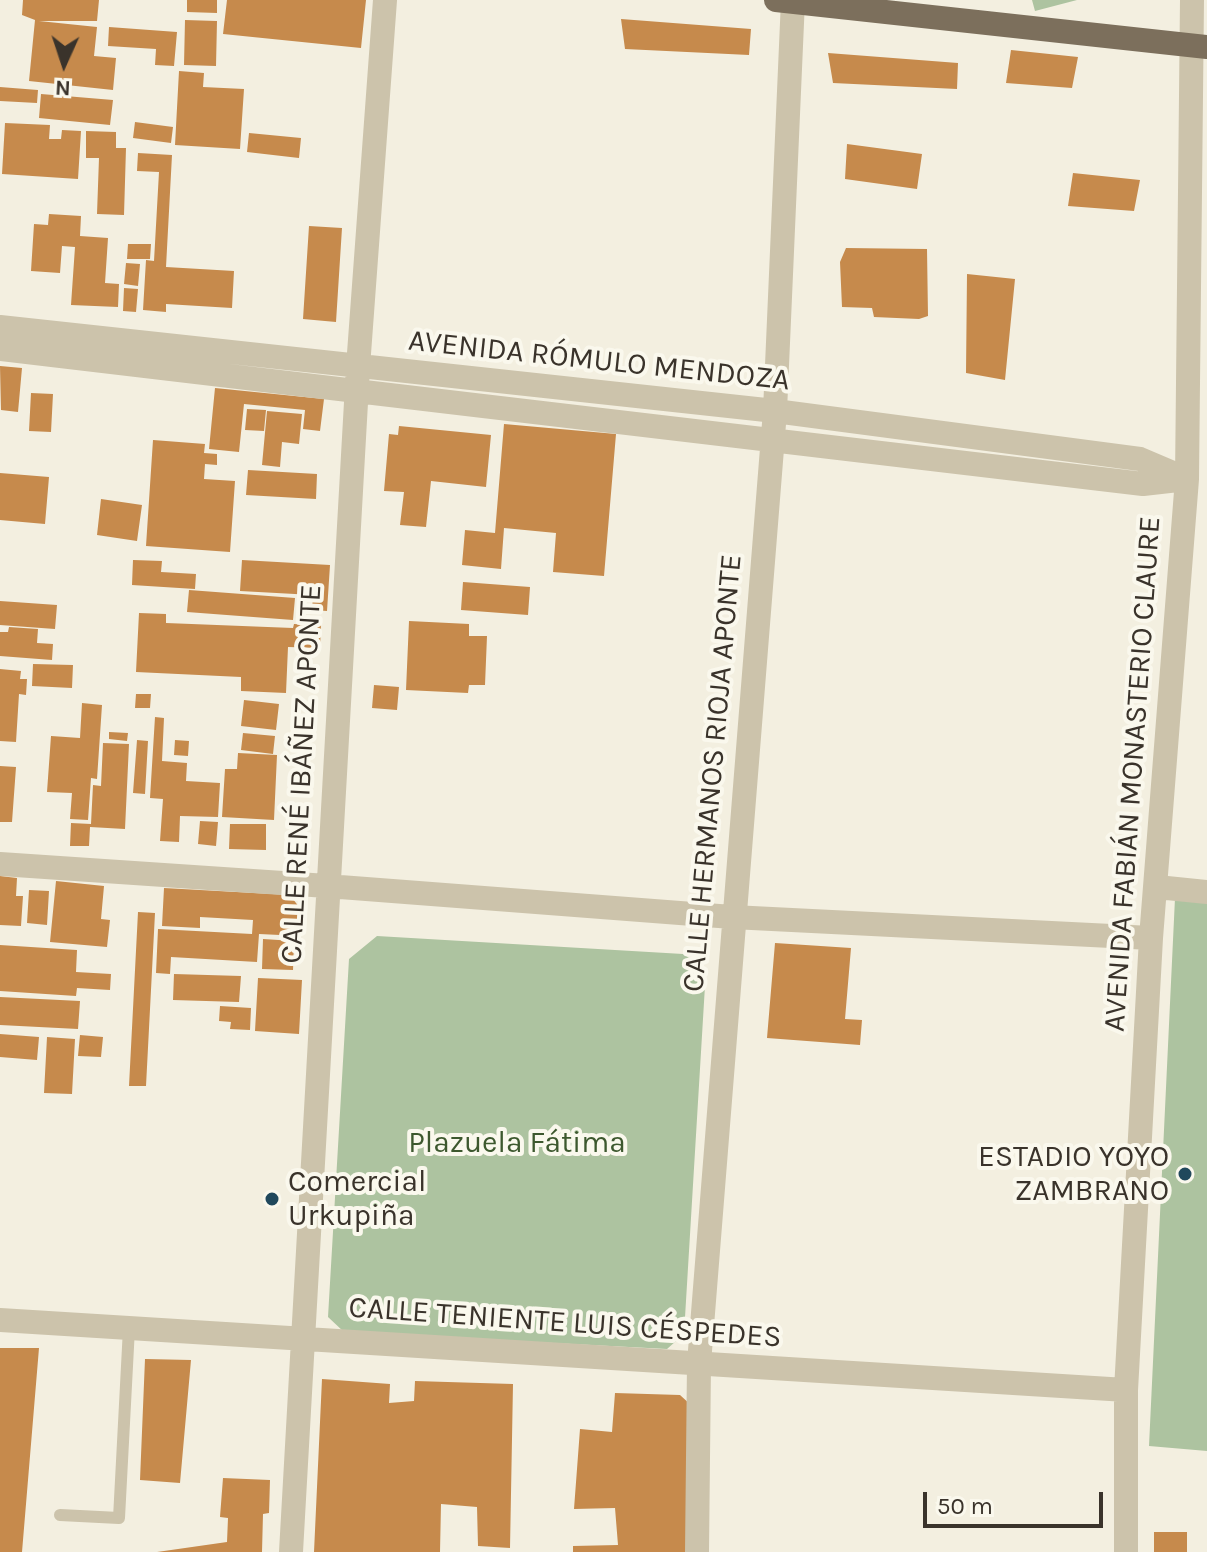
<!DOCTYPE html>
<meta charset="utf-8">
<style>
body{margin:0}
#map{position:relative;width:1207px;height:1552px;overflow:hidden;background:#f3efe0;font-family:Karla,sans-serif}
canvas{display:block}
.north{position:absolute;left:24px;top:24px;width:80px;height:80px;-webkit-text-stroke:6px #faf8ed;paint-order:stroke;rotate:183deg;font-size:22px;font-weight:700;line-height:32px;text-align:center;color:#3a332b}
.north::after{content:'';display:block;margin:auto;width:28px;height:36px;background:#3a332b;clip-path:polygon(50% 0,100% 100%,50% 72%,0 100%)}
.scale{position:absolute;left:923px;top:1492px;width:180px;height:36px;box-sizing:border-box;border:4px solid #3a332b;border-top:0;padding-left:10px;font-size:24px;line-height:28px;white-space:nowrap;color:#3a332b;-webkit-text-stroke:6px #faf8ed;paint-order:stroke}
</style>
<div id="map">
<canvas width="1207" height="1552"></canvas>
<div class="north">N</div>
<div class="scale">50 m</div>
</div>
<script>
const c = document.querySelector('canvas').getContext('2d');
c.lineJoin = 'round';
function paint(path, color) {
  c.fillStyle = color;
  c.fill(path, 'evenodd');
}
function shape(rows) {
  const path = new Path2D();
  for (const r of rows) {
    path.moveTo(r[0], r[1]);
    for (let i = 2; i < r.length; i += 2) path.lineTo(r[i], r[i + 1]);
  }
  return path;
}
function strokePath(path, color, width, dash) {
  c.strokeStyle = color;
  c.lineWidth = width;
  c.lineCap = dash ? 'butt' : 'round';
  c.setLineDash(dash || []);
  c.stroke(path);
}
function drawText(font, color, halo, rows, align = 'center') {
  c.font = font + ' Karla,sans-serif';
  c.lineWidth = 8;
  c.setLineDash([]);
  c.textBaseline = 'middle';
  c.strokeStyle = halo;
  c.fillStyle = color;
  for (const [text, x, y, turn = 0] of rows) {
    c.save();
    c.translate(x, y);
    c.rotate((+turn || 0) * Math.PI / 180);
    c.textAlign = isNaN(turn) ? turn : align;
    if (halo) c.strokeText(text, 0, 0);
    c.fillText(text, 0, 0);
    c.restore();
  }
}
paint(shape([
 [1032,0,1077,0,1035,11],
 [1175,898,1207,902,1207,1451,1149,1446],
 [377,936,683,954,706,969,684,1334,667,1349,344,1332,328,1317,349,959]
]), '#adc3a0');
paint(shape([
 [23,0,99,0,97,21,39,21,97,27,94,56,116,58,113,90,29,81,35,20,22,15],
 [187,0,217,0,217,13,187,12],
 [227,0,366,0,361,48,223,34],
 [621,19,751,29,749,55,625,49],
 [185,20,217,21,216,66,184,65],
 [109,27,177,32,174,66,155,65,156,49,108,46],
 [1011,50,1078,57,1072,88,1006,83],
 [828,53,958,63,957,89,833,83],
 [179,71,204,73,203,87,244,89,240,149,175,145],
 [0,87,38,90,37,103,0,101],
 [41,94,113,100,110,125,39,118],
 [135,122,173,127,171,143,133,138],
 [5,123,50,125,49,139,61,139,62,130,81,131,78,179,2,174],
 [86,131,116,132,116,148,126,148,124,215,97,214,99,158,86,158],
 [249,133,301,138,299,158,247,152],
 [847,144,922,154,917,189,845,179],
 [138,153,172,155,166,267,234,271,232,308,166,304,166,312,143,310,146,260,154,261,159,172,137,171],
 [1073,173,1140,180,1134,211,1068,206],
 [49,214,81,216,80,236,108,238,105,283,119,284,118,307,71,305,75,247,62,246,60,273,31,271,34,224,48,225],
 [309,226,342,228,336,322,303,319],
 [128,244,151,244,150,259,127,259],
 [846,248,927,249,928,316,919,319,874,317,872,308,842,307,840,262],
 [126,263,140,264,138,286,124,284],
 [967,274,1015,279,1005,380,966,373],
 [124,288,138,289,136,312,123,311],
 [0,366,22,368,18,412,1,410],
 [215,388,324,399,320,431,303,429,305,410,244,404,239,452,209,449],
 [31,393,53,394,51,432,29,431],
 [247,409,266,410,264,431,245,430],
 [267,411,302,414,299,444,282,442,280,467,262,465],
 [504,424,616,434,604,576,553,572,556,533,504,528,501,569,462,565,465,530,495,533],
 [399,426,491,435,486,487,431,481,426,527,400,525,404,492,384,491,389,434,398,435],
 [153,440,205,444,204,453,217,454,217,465,205,464,204,479,235,481,230,552,146,546],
 [248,470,317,474,316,499,246,495],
 [0,473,49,477,45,524,0,520],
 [101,499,142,505,137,541,97,535],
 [133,560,162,561,161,572,196,574,195,589,132,585],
 [242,560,330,565,327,611,312,610,313,595,240,591],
 [463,582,530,587,528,615,461,610],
 [189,590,295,598,293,620,187,612],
 [0,601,57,605,55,629,0,625],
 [139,613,166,614,166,623,293,628,294,624,321,625,320,648,288,647,286,693,241,691,241,677,136,672],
 [409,621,469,624,469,636,487,636,485,685,469,685,468,693,406,690],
 [9,627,38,629,37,643,53,644,52,660,0,656,0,632,8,632],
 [33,664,73,665,72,688,32,686],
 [0,669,21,671,20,679,27,679,26,695,19,694,16,742,0,741],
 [374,685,399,687,397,710,372,708],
 [136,694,151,694,150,708,135,708],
 [244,700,279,704,276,730,241,726],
 [82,703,102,705,97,779,91,778,88,820,70,819,72,793,47,792,51,736,80,738],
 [155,717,164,718,162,761,187,763,186,781,220,783,218,817,180,816,179,842,160,841,163,799,150,798],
 [109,732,128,733,127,741,109,739],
 [243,733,275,736,273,754,241,750],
 [137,740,148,741,145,794,133,793],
 [175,740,189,741,188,756,174,755],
 [103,743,129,744,125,829,90,827,89,846,70,846,71,823,91,824,93,785,101,786],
 [238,753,277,755,274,820,222,817,225,769,237,769],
 [0,766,16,767,12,822,0,822],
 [200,821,218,822,216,846,198,844],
 [230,824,266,824,266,850,229,849],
 [0,876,17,878,16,896,23,896,21,926,0,925],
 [56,881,104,886,101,919,110,920,107,947,50,942],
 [164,888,290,895,302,911,301,936,259,934,257,962,171,957,170,974,156,973,158,929,252,934,253,920,200,917,200,928,162,926],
 [29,890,49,891,47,925,27,923],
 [138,912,155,913,146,1086,129,1086],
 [263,939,294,941,293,970,262,969],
 [775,943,851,948,845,1019,862,1020,860,1045,767,1038],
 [0,945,77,950,76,972,111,974,110,990,77,988,76,996,0,991],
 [174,974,241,976,239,1002,173,1000],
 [258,978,302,980,299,1034,255,1031],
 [0,997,80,1001,78,1029,0,1025],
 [220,1006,251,1008,250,1030,230,1029,231,1022,219,1021],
 [0,1034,39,1037,37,1060,0,1057],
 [80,1035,103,1037,101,1057,78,1056],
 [47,1037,75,1039,72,1094,44,1093],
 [0,1348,39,1348,22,1552,0,1552],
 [145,1359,191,1360,180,1483,140,1480],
 [322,1379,390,1384,389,1403,414,1401,415,1381,513,1384,510,1548,478,1546,477,1507,441,1504,440,1552,314,1552],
 [615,1393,680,1395,692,1406,686,1552,573,1552,573,1546,618,1545,615,1508,574,1509,580,1429,612,1432],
 [223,1478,270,1480,269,1513,263,1514,262,1552,157,1552,227,1542,228,1518,220,1517],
 [1154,1532,1187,1532,1187,1552,1154,1552]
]), '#c68a4c');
strokePath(shape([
 [60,1515,119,1518,129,1328]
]), '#ccc3ab', 12);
strokePath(shape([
 [0,327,775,411,1140,459,1187,479,1143,484,0,349],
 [0,864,327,886,732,917,1151,938],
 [1157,887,1207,892],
 [0,1320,1126,1390],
 [291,1552,358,367,385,0],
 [697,1552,699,1363,775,411,793,0],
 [1126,1552,1126,1390,1151,938,1187,479,1192,0]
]), '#ccc3ab', 24);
strokePath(shape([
 [776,0,1207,47]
]), '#7c6f5c', 24);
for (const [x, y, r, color] of [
 [1185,1174,8,"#20485c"],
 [272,1199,8,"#20485c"]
]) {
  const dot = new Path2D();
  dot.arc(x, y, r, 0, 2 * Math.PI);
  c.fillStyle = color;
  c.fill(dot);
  strokePath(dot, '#faf8ed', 3);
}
drawText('30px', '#3a332b', '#faf8ed', [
 ["AVENIDA RÓMULO MENDOZA",599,361,6],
 ["CALLE HERMANOS RIOJA APONTE",713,773,-85],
 ["CALLE RENÉ IBÁÑEZ APONTE",302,774,-87],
 ["AVENIDA FABIÁN MONASTERIO CLAURE",1133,774,-86],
 ["CALLE TENIENTE LUIS CÉSPEDES",565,1323,4]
]);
drawText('30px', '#3d582e', '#faf8ed', [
 ["Plazuela Fátima",517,1143]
]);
drawText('30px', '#3a332b', '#faf8ed', [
 ["ESTADIO YOYO",1169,1157],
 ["ZAMBRANO",1169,1191],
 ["Comercial",288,1182,"left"],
 ["Urkupiña",288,1216,"left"]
], 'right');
</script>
